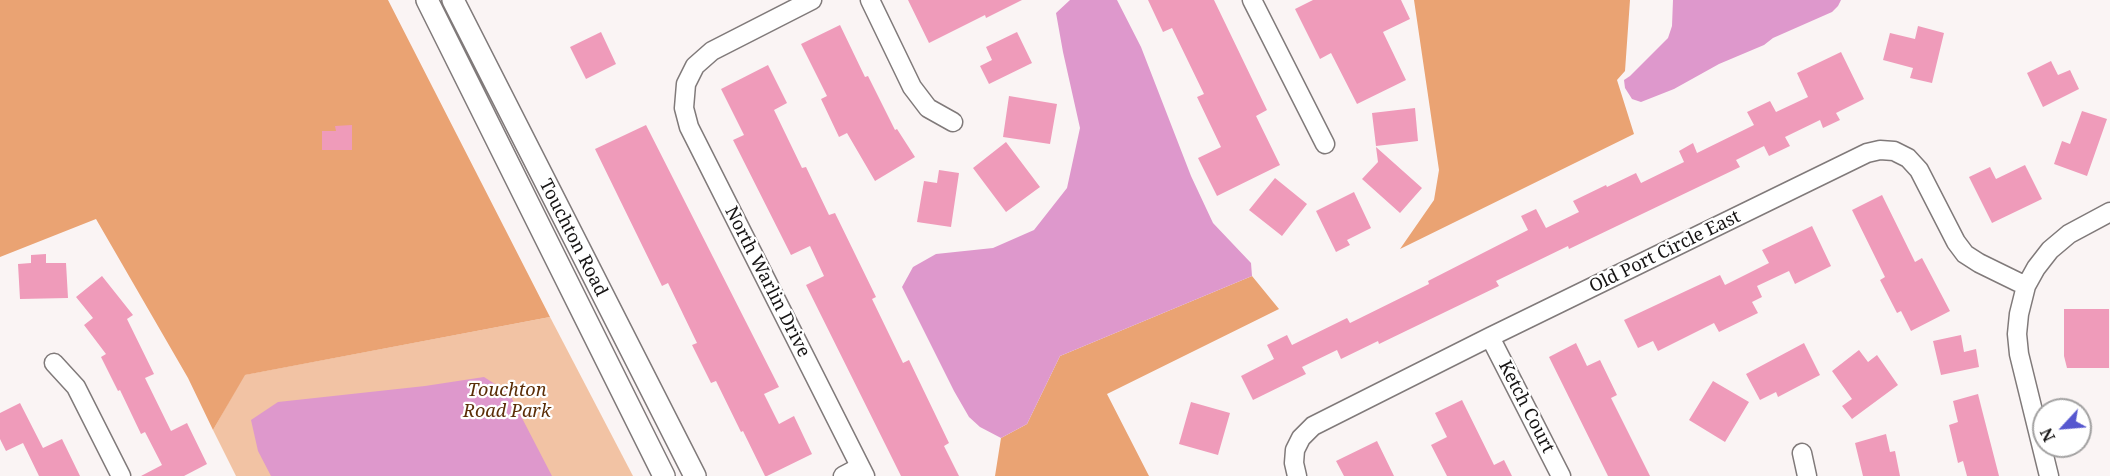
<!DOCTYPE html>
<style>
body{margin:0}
#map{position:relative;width:2110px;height:476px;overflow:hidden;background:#faf4f4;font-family:"Noto Serif",serif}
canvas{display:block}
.north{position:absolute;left:2032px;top:398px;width:60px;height:60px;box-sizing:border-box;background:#fff;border:2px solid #a2a1a1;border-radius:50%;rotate:244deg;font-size:16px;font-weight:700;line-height:24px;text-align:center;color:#161414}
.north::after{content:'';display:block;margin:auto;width:21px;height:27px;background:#5657cf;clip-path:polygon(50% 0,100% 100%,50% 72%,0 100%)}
</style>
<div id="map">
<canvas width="2110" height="476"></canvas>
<div class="north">N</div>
</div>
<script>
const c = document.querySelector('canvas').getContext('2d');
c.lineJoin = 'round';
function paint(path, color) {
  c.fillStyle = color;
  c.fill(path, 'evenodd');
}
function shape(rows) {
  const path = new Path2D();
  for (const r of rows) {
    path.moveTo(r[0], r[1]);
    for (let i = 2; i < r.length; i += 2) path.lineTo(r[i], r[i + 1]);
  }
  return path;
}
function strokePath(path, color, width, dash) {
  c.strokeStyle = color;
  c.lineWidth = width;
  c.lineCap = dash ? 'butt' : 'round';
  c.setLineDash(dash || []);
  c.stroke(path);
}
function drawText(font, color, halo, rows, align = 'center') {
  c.font = font + ' "Noto Serif",serif';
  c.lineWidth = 4.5;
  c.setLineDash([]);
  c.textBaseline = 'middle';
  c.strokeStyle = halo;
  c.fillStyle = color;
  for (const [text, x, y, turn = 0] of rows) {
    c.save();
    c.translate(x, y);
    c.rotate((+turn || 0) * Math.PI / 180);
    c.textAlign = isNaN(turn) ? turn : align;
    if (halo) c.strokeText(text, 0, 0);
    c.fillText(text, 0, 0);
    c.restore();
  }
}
paint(shape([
 [550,317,633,476,236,476,213,430,244,375]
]), '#f2c3a4');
paint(shape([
 [0,0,388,0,550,317,245,375,213,430,188,378,96,219,0,257],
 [1414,0,1630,0,1625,71,1617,80,1634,134,1400,249,1434,200,1439,170],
 [1252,276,1279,309,1107,394,1149,476,995,476,1001,438,1027,424,1060,356]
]), '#eaa373');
paint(shape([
 [1070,0,1117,0,1141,47,1191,176,1213,223,1251,263,1252,276,1060,356,1027,424,1001,438,980,427,969,417,954,391,902,287,913,267,936,254,993,248,1034,230,1067,188,1080,128,1063,52,1056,13],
 [1673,0,1841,0,1838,6,1832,12,1773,38,1764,45,1719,64,1674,89,1641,102,1632,99,1625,88,1624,80,1630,76,1668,38,1672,26],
 [484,377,509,393,552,476,271,476,258,451,251,420,278,402,425,386]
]), '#de98cc');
paint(shape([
 [908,0,1022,0,986,18,985,15,929,43],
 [1148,0,1214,0,1267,110,1256,116,1280,165,1217,196,1198,158,1221,147,1197,97,1204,94,1172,28,1163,32],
 [1313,0,1401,0,1410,19,1383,32,1406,80,1357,104,1331,53,1320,59,1295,9],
 [840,25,865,77,868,76,895,130,897,129,915,157,875,181,847,133,839,137,821,99,827,96,801,44],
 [1918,26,1944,33,1932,83,1910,78,1913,68,1883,60,1890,33,1915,39],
 [601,32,616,64,586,79,570,47],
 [1017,32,1032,63,989,84,980,66,992,60,986,47],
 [1841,52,1864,99,1836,113,1840,120,1823,128,1820,120,1785,137,1790,146,1769,156,1764,146,1736,160,1740,167,1569,249,1568,246,1496,281,1499,286,1379,344,1378,341,1341,359,1337,350,1302,367,1306,374,1253,400,1241,376,1274,359,1267,345,1287,335,1292,345,1347,318,1350,323,1429,284,1428,281,1528,230,1521,216,1536,209,1546,228,1579,212,1573,201,1606,185,1607,187,1636,173,1641,183,1684,162,1679,151,1693,143,1697,153,1754,125,1747,112,1770,101,1776,112,1808,97,1797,73],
 [2051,61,2058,75,2070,70,2079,89,2043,107,2027,73],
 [768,65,787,103,774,110,802,168,806,167,829,215,835,213,876,297,872,299,903,363,909,360,949,443,944,446,959,476,901,476,806,285,824,276,810,246,791,255,733,140,744,135,721,89],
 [1009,96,1057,104,1050,144,1003,137],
 [1415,108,1418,141,1376,146,1372,113],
 [2082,111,2107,119,2087,176,2054,164,2062,141,2070,144],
 [352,125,352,150,322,150,322,131,336,131,335,126],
 [646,125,779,387,764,394,779,424,794,416,812,454,767,476,765,476,743,431,741,432,716,381,711,383,692,345,697,343,668,283,662,286,595,149],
 [1006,142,1040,187,1006,212,973,168],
 [1376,147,1422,188,1400,213,1362,179,1378,162],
 [2025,165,2042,199,1992,223,1969,177,1990,167,1996,179],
 [939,170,959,173,951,227,917,222,924,181,937,183],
 [1275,178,1307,204,1282,236,1249,210],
 [1354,192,1371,228,1347,240,1350,245,1336,252,1316,211],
 [1882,195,1915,262,1922,258,1950,311,1911,331,1901,311,1897,313,1880,280,1885,277,1852,210],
 [1812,226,1831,266,1795,284,1789,271,1757,286,1762,297,1752,302,1758,313,1719,332,1714,323,1658,351,1653,341,1638,348,1624,320,1720,275,1725,285,1769,263,1762,250],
 [46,254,46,263,66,263,68,298,20,299,18,264,31,263,31,255],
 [102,276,133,315,127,319,154,374,145,378,171,431,187,423,207,464,184,476,141,476,162,465,145,432,141,434,120,390,118,391,101,357,106,354,84,325,93,318,76,297],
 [2064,309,2109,309,2109,368,2067,368,2064,356],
 [1961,335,1964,352,1976,349,1979,367,1941,375,1933,341],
 [1576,343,1587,366,1600,360,1617,395,1611,398,1650,476,1608,476,1549,357],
 [1804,343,1820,375,1778,397,1776,392,1760,400,1746,374],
 [1859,350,1868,362,1877,355,1898,385,1852,419,1842,406,1852,399,1832,371],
 [1713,381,1749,402,1725,442,1689,420],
 [1978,394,1982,410,1999,476,1967,476,1963,461,1958,463,1949,425,1958,422,1953,401],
 [1462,400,1494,465,1504,460,1512,476,1447,476,1431,445,1447,437,1435,413],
 [1191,402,1230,413,1218,455,1179,444],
 [20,403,43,448,62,439,80,476,39,476,23,443,6,451,0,439,0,413],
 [1886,434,1890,452,1895,451,1900,476,1863,476,1855,443],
 [1377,441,1394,476,1344,476,1336,461]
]), '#ef9bba');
const minor = shape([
 [812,0,712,51,695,66,686,84,684,108,689,127,865,476],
 [870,0,912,87,928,108,953,122],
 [1252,0,1325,144],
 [1490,337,1561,476],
 [54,363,76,387,121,476],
 [1802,453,1807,476],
 [843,476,860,467],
 [1297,476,1294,463,1295,450,1301,438,1313,426,1490,337,1867,153,1880,150,1894,151,1908,158,1919,170,1956,242,1965,254,1979,263,2026,286],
 [2049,476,2019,354,2017,334,2019,314,2026,286,2036,268,2050,250,2069,234,2110,212]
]);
const tertiary = shape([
 [427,0,664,476],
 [453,0,695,476]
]);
strokePath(minor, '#807a7a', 21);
strokePath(tertiary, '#807a7a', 24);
strokePath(minor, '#fff', 18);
strokePath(tertiary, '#fff', 21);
drawText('18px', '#161414', '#fff', [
 ["Touchton Road",573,238,63],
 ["Old Port Circle East",1665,252,-26],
 ["North Warlin Drive",767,282,63],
 ["Ketch Court",1526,407,63]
]);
drawText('italic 18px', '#5b2e07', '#fff', [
 ["Touchton",507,391],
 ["Road Park",507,412]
]);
</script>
